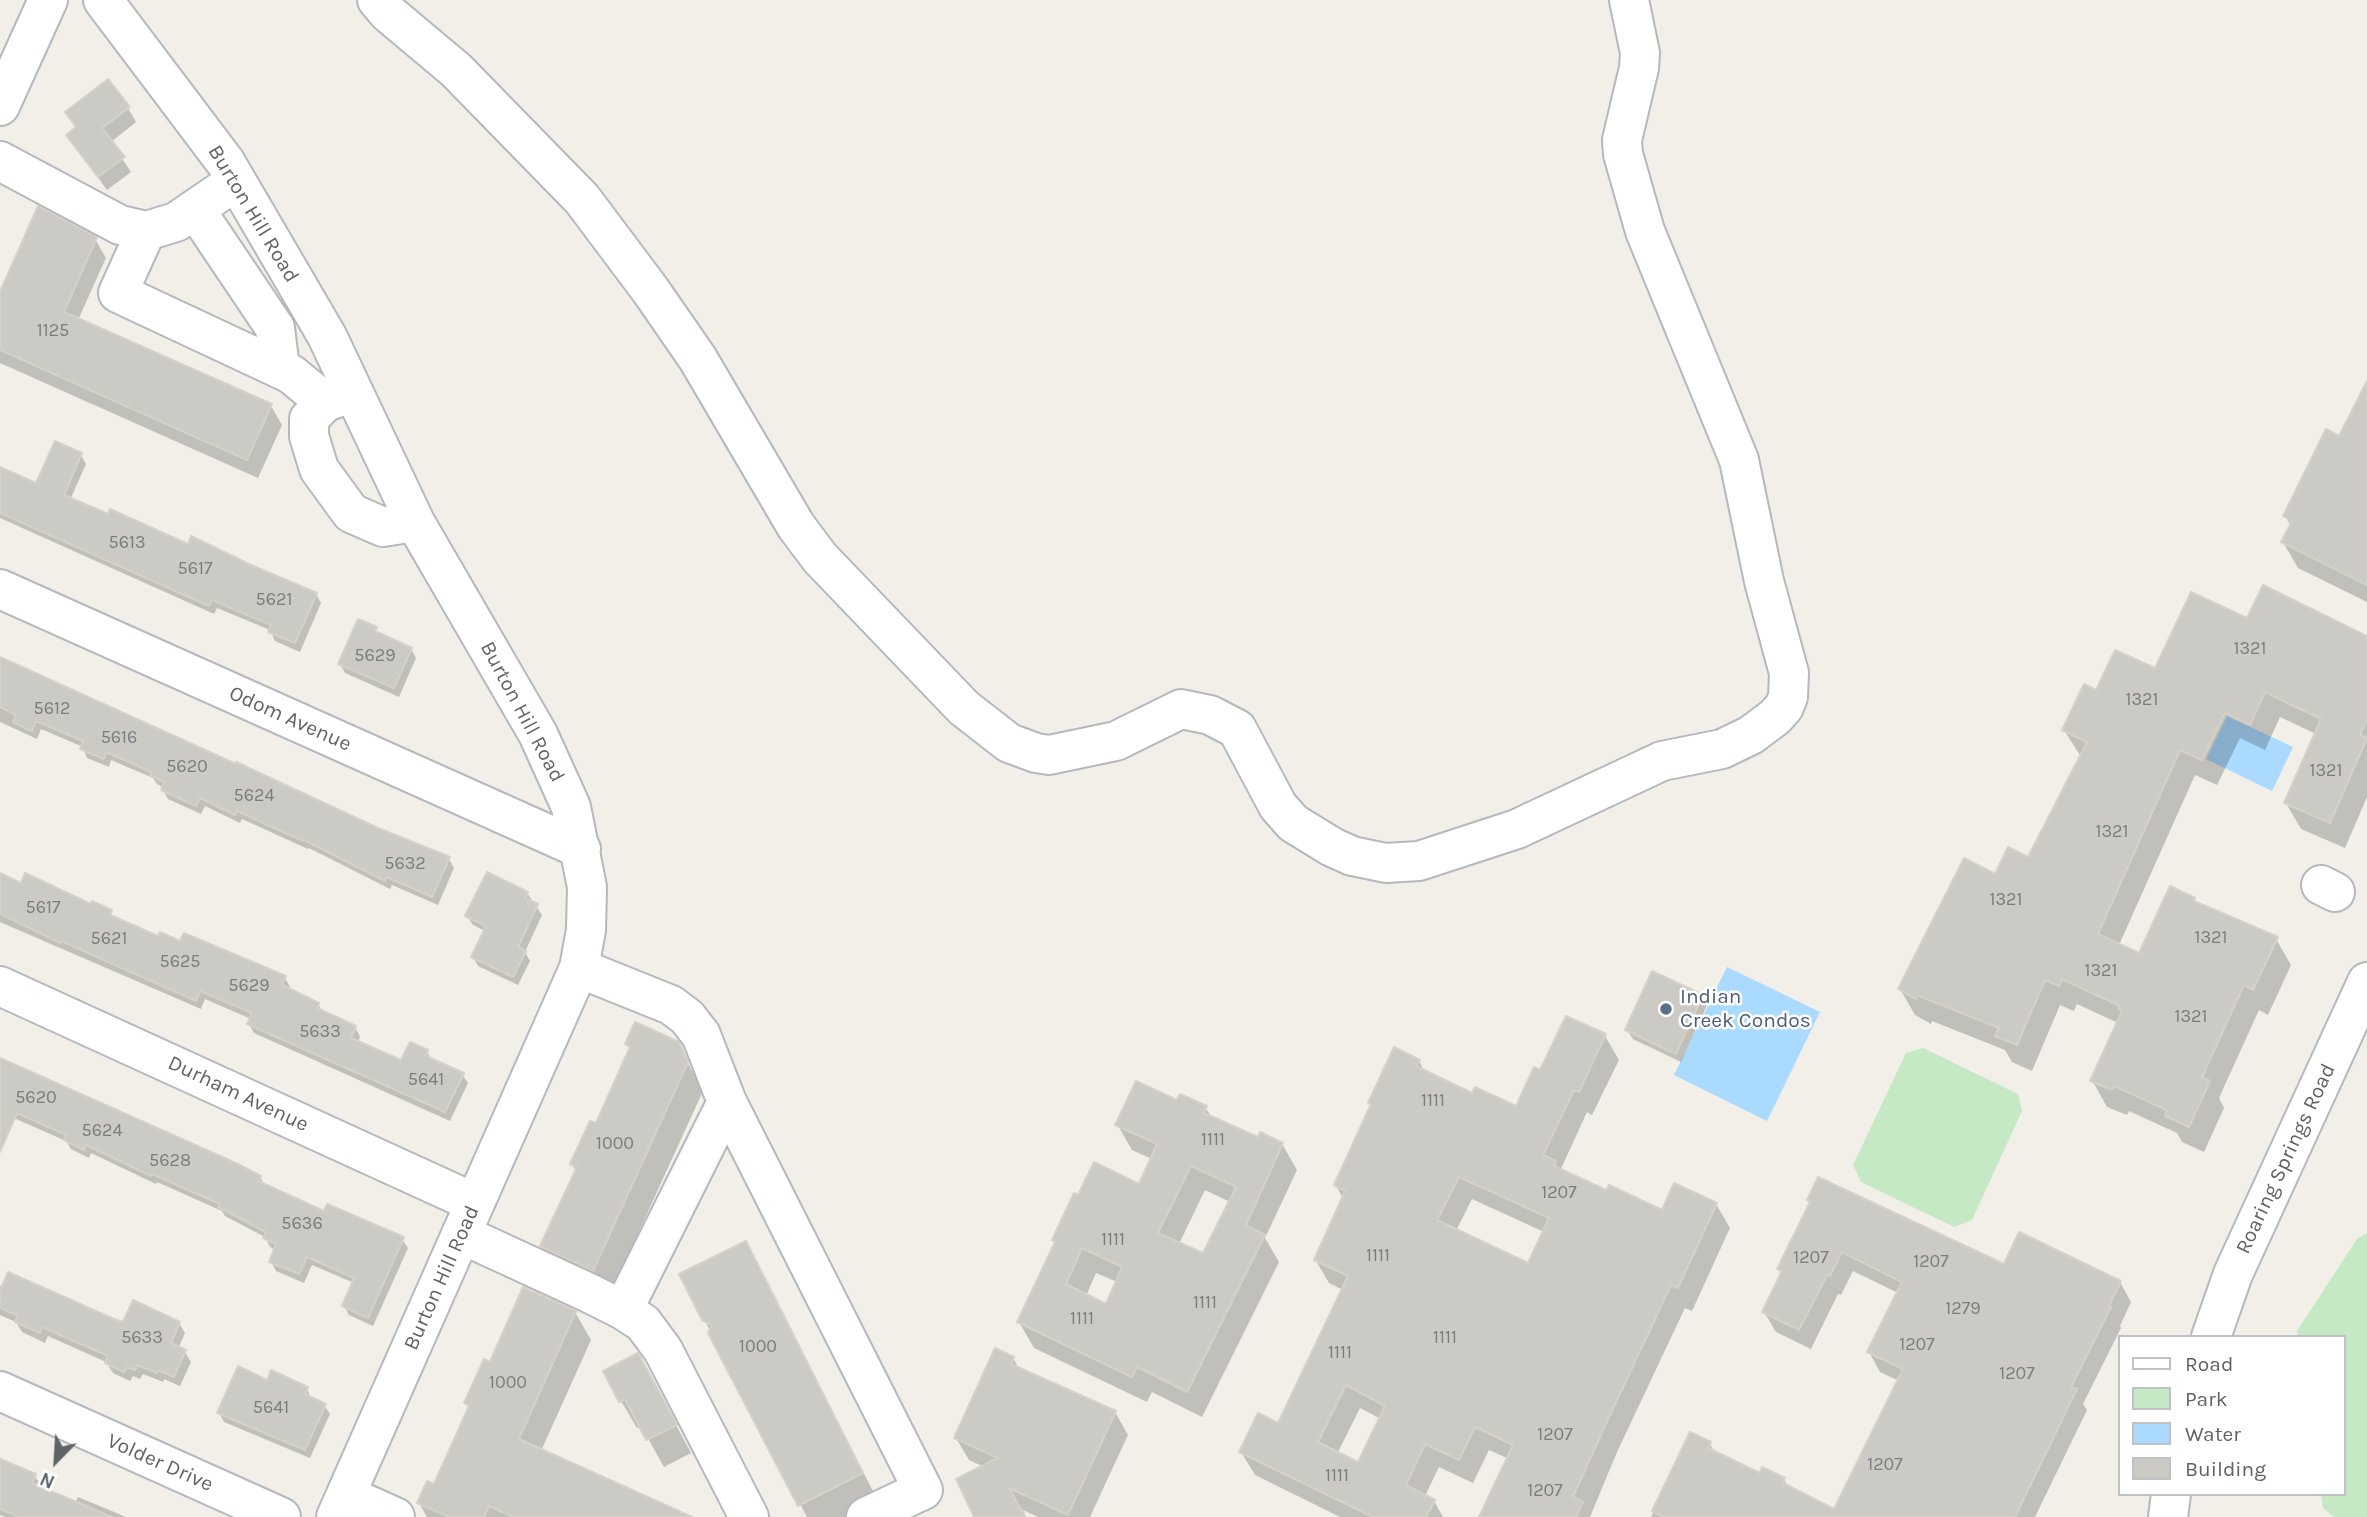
<!DOCTYPE html>
<style>
body{margin:0}
#map{position:relative;width:2367px;height:1517px;overflow:hidden;background:#f1efe8;font-family:Karla,sans-serif}
canvas{display:block}
.legend{position:absolute;left:2118px;top:1335px;width:228px;height:161px;box-sizing:border-box;background:#fff;border:2px solid #bfc1c3;margin:0;padding:9px 12px;list-style:none;font-size:21px;color:#5f6368}
.legend li{display:flex;align-items:center;gap:14px;height:35px}
.legend b{width:35px;border:2px solid #bfc1c3}
.north{position:absolute;left:21px;top:1426px;width:70px;height:70px;-webkit-text-stroke:5px #fff;paint-order:stroke;rotate:204deg;font-size:19px;font-weight:700;line-height:28px;text-align:center;color:#5f6368}
.north::after{content:'';display:block;margin:auto;width:24px;height:32px;background:#5f6368;clip-path:polygon(50% 0,100% 100%,50% 72%,0 100%)}
</style>
<div id="map">
<canvas width="2367" height="1517"></canvas>
<ul class="legend">
<li><b style="height:9px;background:#fff"></b>Road</li>
<li><b style="height:19px;background:#c5e8c5"></b>Park</li>
<li><b style="height:19px;background:#aadaff"></b>Water</li>
<li><b style="height:19px;background:#cccac5"></b>Building</li>
</ul>
<div class="north">N</div>
</div>
<script>
const c = document.querySelector('canvas').getContext('2d');
c.lineJoin = 'round';
function paint(path, color) {
  c.fillStyle = color;
  c.fill(path, 'evenodd');
}
function shape(rows) {
  const path = new Path2D();
  for (const r of rows) {
    path.moveTo(r[0], r[1]);
    for (let i = 2; i < r.length; i += 2) path.lineTo(r[i], r[i + 1]);
  }
  return path;
}
function strokePath(path, color, width, dash) {
  c.strokeStyle = color;
  c.lineWidth = width;
  c.lineCap = dash ? 'butt' : 'round';
  c.setLineDash(dash || []);
  c.stroke(path);
}
function drawText(font, color, halo, rows, align = 'center') {
  c.font = font + ' Karla,sans-serif';
  c.lineWidth = 5;
  c.setLineDash([]);
  c.textBaseline = 'middle';
  c.strokeStyle = halo;
  c.fillStyle = color;
  for (const [text, x, y, turn = 0] of rows) {
    c.save();
    c.translate(x, y);
    c.rotate((+turn || 0) * Math.PI / 180);
    c.textAlign = isNaN(turn) ? turn : align;
    if (halo) c.strokeText(text, 0, 0);
    c.fillText(text, 0, 0);
    c.restore();
  }
}
paint(shape([
 [1923,1048,2018,1094,2022,1111,1972,1220,1954,1227,1861,1182,1853,1165,1906,1053],
 [2367,1233,2367,1517,2334,1517,2323,1508,2321,1494,2344,1494,2344,1337,2298,1337,2297,1331,2357,1239]
]), '#c5e8c5');
paint(shape([
 [2227,716,2293,747,2272,791,2206,759],
 [1727,967,1820,1012,1767,1121,1674,1075]
]), '#aadaff');
paint(shape([
 [128,108,136,122,111,142,131,172,107,190,68,135,77,129,67,113],
 [95,239,106,258,78,320,271,406,282,425,258,478,0,363,0,297],
 [2367,414,2367,602,2298,568,2283,542,2291,526,2285,516,2340,439],
 [81,455,86,464,70,500,316,594,321,603,300,652,275,641,270,630,217,608,214,614,0,518,0,469,37,485],
 [2248,621,2367,638,2367,797,2345,848,2301,829,2286,803,2316,734,2280,717,2265,750,2240,738,2217,785,2195,775,2119,945,2140,955,2194,899,2197,904,2276,939,2291,965,2268,1015,2259,1010,2219,1098,2224,1108,2204,1152,2182,1142,2177,1133,2129,1111,2127,1115,2107,1107,2092,1080,2118,1023,2077,1004,2074,1011,2060,1005,2032,1071,2012,1062,2005,1050,1932,1021,1931,1024,1915,1015,1900,989,1995,876,2029,859,2081,757,2064,730,2097,693,2156,670],
 [375,629,379,635,411,649,416,658,399,697,345,673,340,663],
 [0,659,378,829,449,859,454,868,438,905,392,885,390,889,309,848,308,849,242,819,240,823,205,806,201,814,168,799,163,790,164,788,157,784,153,778,111,760,109,767,87,758,83,747,41,729,37,739,0,722],
 [0,875,22,885,110,912,115,919,159,938,285,978,290,987,289,990,318,1004,323,1013,355,1027,360,1037,357,1043,402,1063,427,1052,432,1060,462,1074,468,1083,450,1121,254,1033,249,1024,251,1019,205,999,201,1009,0,922],
 [527,893,542,915,525,952,530,961,518,985,478,966,473,957,485,931,473,925,467,916],
 [1702,996,1707,1005,1681,1062,1633,1039,1627,1030],
 [1605,1036,1619,1060,1592,1115,1587,1112,1560,1171,1607,1192,1663,1213,1716,1204,1730,1228,1692,1311,1685,1308,1617,1452,1590,1517,1481,1517,1509,1459,1489,1450,1473,1483,1439,1467,1425,1496,1434,1501,1443,1517,1340,1517,1255,1475,1241,1452,1279,1425,1343,1290,1329,1283,1315,1259,1343,1199,1336,1185,1372,1106,1370,1103,1419,1061,1425,1073,1473,1096,1516,1109,1541,1072],
 [1472,1199,1544,1232,1529,1266,1456,1231],
 [1360,1408,1381,1419,1359,1464,1337,1454],
 [677,1043,703,1091,609,1297,558,1274,542,1246,576,1172,572,1164,596,1126,631,1050,627,1044],
 [0,1060,260,1177,265,1186,325,1213,402,1239,408,1248,373,1326,349,1315,344,1306,354,1283,312,1265,304,1283,276,1271,271,1261,276,1250,270,1247,265,1237,225,1216,222,1211,157,1182,156,1184,91,1153,89,1158,71,1149,66,1141,0,1112],
 [1178,1102,1205,1107,1212,1118,1259,1140,1282,1144,1297,1170,1265,1238,1279,1262,1202,1417,1152,1392,1147,1402,1034,1348,1019,1322,1056,1244,1054,1240,1079,1197,1140,1186,1152,1159,1132,1150,1117,1124],
 [1205,1190,1230,1202,1204,1255,1179,1244],
 [1096,1273,1117,1282,1107,1306,1086,1296],
 [1809,1200,2005,1267,2120,1282,2131,1302,2120,1326,2121,1328,2083,1404,2087,1410,2035,1517,1651,1517,1691,1434,1710,1444,1715,1453,1761,1476,1784,1480,1789,1488,1835,1511,1899,1381,1880,1372,1869,1352,1898,1293,1853,1271,1841,1295,1838,1294,1811,1349,1776,1332,1764,1312,1782,1274,1779,1269,1811,1204],
 [746,1243,878,1501,847,1517,807,1517,704,1319],
 [0,1286,124,1324,179,1323,185,1333,178,1349,185,1352,191,1362,180,1386,164,1379,163,1382,143,1374,140,1379,133,1376,130,1381,113,1373,106,1362,48,1336,45,1343,22,1332,16,1322,0,1315],
 [575,1312,591,1340,541,1451,687,1517,427,1517,419,1503,435,1486,469,1409,466,1403,491,1364],
 [1013,1358,1020,1370,1115,1412,1128,1435,1090,1517,1038,1517,1023,1510,1026,1517,976,1517,984,1467,969,1460,956,1438],
 [653,1382,691,1453,664,1467,641,1426,637,1428,621,1401],
 [307,1388,311,1399,324,1405,330,1414,310,1458,224,1422,219,1413],
 [0,1460,34,1475,40,1484,38,1487,75,1503,78,1497,126,1517,5,1517,0,1515]
]), '#0003');
const building = shape([
 [108,79,130,107,102,128,125,157,98,177,66,135,76,127,65,112,108,79],
 [38,206,97,237,64,312,272,404,247,460,0,350,0,292,38,206],
 [2367,381,2367,585,2281,542,2292,521,2283,516,2326,429,2339,436,2367,381],
 [55,441,82,453,64,495,108,514,110,509,188,544,191,536,251,565,317,593,295,643,268,632,271,625,212,600,209,606,0,513,0,467,36,483,55,441],
 [2263,585,2367,636,2367,720,2360,735,2367,738,2330,823,2284,803,2321,719,2265,692,2250,725,2225,713,2202,760,2180,750,2098,934,2139,953,2170,886,2195,898,2194,901,2278,937,2253,990,2244,985,2202,1077,2210,1081,2189,1127,2165,1116,2167,1110,2114,1086,2112,1090,2090,1081,2122,1011,2118,1009,2120,1006,2062,979,2059,986,2045,980,2017,1045,1995,1036,1999,1028,1917,995,1916,999,1898,989,1964,858,1995,874,2008,847,2028,857,2087,742,2062,730,2084,684,2096,690,2115,650,2155,668,2191,592,2247,618,2263,585],
 [358,619,377,627,375,631,412,648,394,688,338,664,358,619],
 [0,657,236,764,236,762,378,828,450,857,432,897,387,877,385,881,304,840,303,841,237,811,235,815,200,798,196,806,161,790,164,782,150,775,151,772,106,752,104,759,80,749,83,741,36,721,32,731,13,722,16,715,0,707,0,657],
 [487,872,528,892,525,898,538,904,518,947,526,951,513,977,471,957,486,926,465,916,487,872],
 [0,873,21,883,25,873,91,904,92,901,112,910,110,915,158,936,160,932,180,941,184,933,286,976,282,985,319,1003,317,1008,356,1026,351,1038,401,1060,410,1042,428,1050,426,1056,464,1073,445,1112,247,1024,252,1013,200,991,196,1001,61,941,60,943,0,914,0,873],
 [1652,971,1703,995,1676,1054,1625,1030,1652,971],
 [1566,1016,1606,1034,1579,1092,1574,1090,1543,1155,1556,1161,1554,1166,1606,1190,1609,1185,1662,1210,1674,1183,1717,1203,1678,1288,1671,1285,1604,1428,1573,1497,1583,1502,1576,1517,1479,1517,1513,1445,1475,1427,1459,1460,1425,1444,1406,1485,1435,1500,1426,1517,1373,1517,1239,1452,1258,1413,1278,1423,1348,1276,1314,1260,1345,1191,1334,1185,1371,1104,1368,1103,1394,1047,1420,1060,1416,1066,1472,1093,1475,1087,1516,1106,1534,1067,1540,1070,1566,1016],
 [1459,1177,1549,1218,1528,1263,1437,1220,1459,1177],
 [1346,1385,1385,1406,1358,1462,1318,1442,1346,1385],
 [635,1022,679,1042,688,1062,593,1271,540,1246,577,1167,570,1164,590,1121,596,1123,630,1047,625,1044,635,1022],
 [0,1058,238,1164,261,1176,258,1181,324,1211,327,1204,404,1237,368,1318,342,1306,354,1278,307,1257,299,1274,269,1262,276,1244,263,1238,266,1232,218,1207,220,1204,152,1174,151,1176,86,1145,84,1150,64,1140,66,1135,17,1113,0,1152,0,1058],
 [1136,1081,1177,1100,1180,1094,1207,1106,1204,1113,1258,1137,1260,1132,1283,1143,1246,1225,1265,1235,1187,1392,1137,1367,1132,1377,1017,1322,1055,1242,1052,1240,1074,1193,1078,1195,1094,1162,1139,1184,1157,1144,1115,1125,1136,1081],
 [1191,1166,1236,1187,1203,1253,1158,1233,1191,1166],
 [1082,1248,1122,1267,1106,1304,1066,1284,1082,1248],
 [1818,1177,2004,1264,2019,1232,2121,1281,2109,1306,2111,1307,2071,1387,2077,1389,2015,1517,1663,1517,1652,1511,1690,1432,1711,1442,1708,1448,1760,1473,1762,1467,1785,1478,1783,1483,1834,1509,1903,1369,1867,1352,1902,1282,1842,1252,1830,1276,1827,1275,1799,1330,1762,1312,1782,1271,1777,1269,1810,1202,1807,1200,1818,1177],
 [746,1241,863,1473,798,1506,708,1333,712,1325,702,1320,679,1274,746,1241],
 [8,1272,114,1319,123,1322,133,1300,180,1322,171,1343,186,1350,174,1377,158,1370,157,1373,137,1365,135,1370,127,1367,124,1372,105,1363,108,1356,42,1327,40,1333,15,1322,18,1316,0,1308,0,1291,8,1272],
 [523,1287,576,1311,519,1439,692,1517,513,1517,489,1506,484,1517,449,1517,417,1503,427,1481,434,1484,469,1406,464,1403,484,1359,490,1362,523,1287],
 [995,1348,1014,1357,1011,1364,1116,1411,1068,1515,1009,1488,1025,1517,974,1517,956,1479,998,1458,954,1438,995,1348],
 [638,1353,677,1425,646,1440,625,1399,619,1402,603,1371,638,1353],
 [238,1366,267,1380,271,1370,308,1387,305,1394,326,1404,305,1450,217,1413,238,1366],
 [0,1459,36,1474,32,1483,112,1517,19,1517,0,1509,0,1459]
]);
paint(building, '#cccac5');
strokePath(building, '#d6d1c6', 2);
const minor = shape([
 [103,0,226,163,327,336,415,522,538,734,571,807,587,887,586,930,579,968,336,1517],
 [377,0,388,13,456,70,582,199,651,291,698,359,796,526,820,558,964,708,1009,743,1036,753,1049,755,1116,741,1181,709,1210,715,1237,729,1278,806,1293,823,1332,847,1352,856,1386,863,1419,861,1517,829,1662,761,1722,749,1751,735,1775,717,1784,707,1788,697,1789,673,1764,581,1739,460,1645,231,1623,154,1622,140,1639,68,1640,53,1629,0],
 [0,106,48,0],
 [0,161,120,225,146,231,176,222,236,181],
 [195,209,275,328,280,369],
 [146,231,118,293,291,374,325,402],
 [349,394,325,402,309,419,309,436,319,469,351,513,383,527,415,522],
 [0,589,581,849],
 [2321,885,2335,892],
 [579,968,671,1005,687,1017,701,1035,727,1102,623,1310],
 [0,986,475,1203],
 [727,1102,923,1490,866,1517],
 [461,1234,587,1292,623,1310,643,1323,663,1350,749,1517],
 [2211,1337,2233,1274,2367,982],
 [0,1391,281,1517],
 [346,1495,395,1517],
 [2168,1517,2171,1494]
]);
strokePath(minor, '#b5b8bc', 42);
strokePath(minor, '#fff', 38);
for (const [x, y, r, color] of [
 [1666,1009,7,"#5c6f8a"]
]) {
  const dot = new Path2D();
  dot.arc(x, y, r, 0, 2 * Math.PI);
  c.fillStyle = color;
  c.fill(dot);
  strokePath(dot, '#fff', 2.5);
}
drawText('18px', '#7a7d7f', null, [
 ["1125",53,331],
 ["5613",127,543],
 ["5617",195,569],
 ["5621",274,600],
 ["1321",2250,649],
 ["5629",375,656],
 ["1321",2142,700],
 ["5612",52,709],
 ["5616",119,738],
 ["5620",187,767],
 ["1321",2326,771],
 ["5624",254,796],
 ["1321",2112,832],
 ["5632",405,864],
 ["1321",2006,900],
 ["5617",43,908],
 ["1321",2211,938],
 ["5621",109,939],
 ["5625",180,962],
 ["1321",2101,971],
 ["5629",249,986],
 ["1321",2191,1017],
 ["5633",320,1032],
 ["5641",426,1080],
 ["5620",36,1098],
 ["1111",1433,1101],
 ["5624",102,1131],
 ["1111",1213,1140],
 ["1000",615,1144],
 ["5628",170,1161],
 ["1207",1559,1193],
 ["5636",302,1224],
 ["1111",1113,1240],
 ["1111",1378,1256],
 ["1207",1811,1258],
 ["1207",1931,1262],
 ["1111",1205,1303],
 ["1279",1963,1309],
 ["1111",1082,1319],
 ["5633",142,1338],
 ["1111",1445,1338],
 ["1207",1917,1345],
 ["1000",758,1347],
 ["1111",1340,1353],
 ["1207",2017,1374],
 ["1000",508,1383],
 ["5641",271,1408],
 ["1207",1555,1435],
 ["1207",1885,1465],
 ["1111",1337,1476],
 ["1207",1545,1491]
]);
drawText('21px', '#5f6368', '#fff', [
 ["Burton Hill Road",253,214,59],
 ["Burton Hill Road",522,712,62],
 ["Odom Avenue",290,719,24],
 ["Durham Avenue",238,1094,25],
 ["Roaring Springs Road",2286,1159,-65],
 ["Burton Hill Road",442,1278,-66],
 ["Volder Drive",160,1463,24]
]);
drawText('21px', '#4e5e75', '#fff', [
 ["Indian",1680,997],
 ["Creek Condos",1680,1021]
], 'left');
</script>
